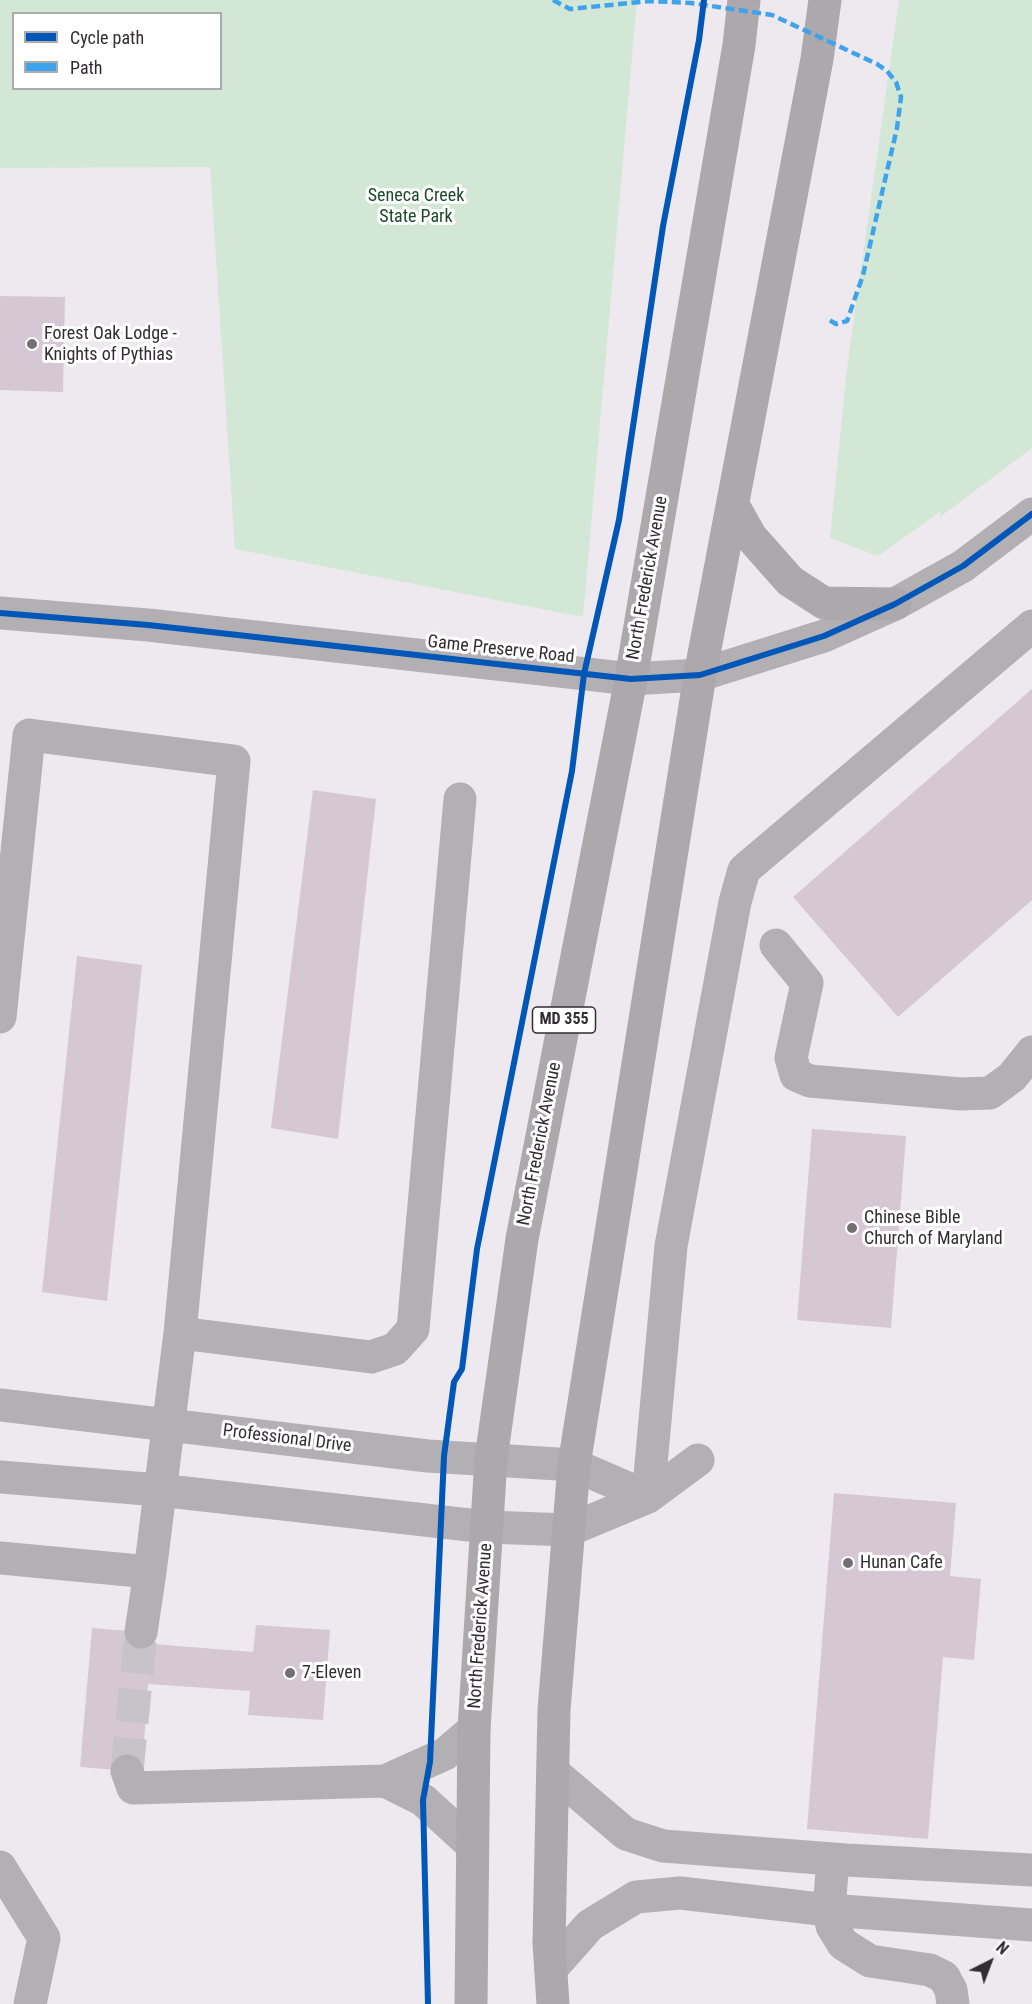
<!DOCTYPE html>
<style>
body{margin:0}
#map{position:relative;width:1032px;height:2004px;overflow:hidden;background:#eee9ee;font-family:"Roboto Condensed",sans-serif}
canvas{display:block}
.legend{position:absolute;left:12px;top:12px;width:210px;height:78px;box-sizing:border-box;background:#fff;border:2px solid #adabac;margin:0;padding:8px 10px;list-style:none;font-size:18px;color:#312d30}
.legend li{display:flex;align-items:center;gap:12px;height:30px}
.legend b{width:30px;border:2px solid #adabac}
.north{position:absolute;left:960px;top:1932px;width:60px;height:60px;-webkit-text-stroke:4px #fff;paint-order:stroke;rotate:42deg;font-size:16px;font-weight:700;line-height:24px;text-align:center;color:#312d30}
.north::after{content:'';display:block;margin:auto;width:21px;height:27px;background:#312d30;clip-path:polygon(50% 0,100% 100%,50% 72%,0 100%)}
</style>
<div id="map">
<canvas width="1032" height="2004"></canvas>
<ul class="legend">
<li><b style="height:8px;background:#0057b8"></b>Cycle path</li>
<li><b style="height:8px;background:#3ea3eb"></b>Path</li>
</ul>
<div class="north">N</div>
</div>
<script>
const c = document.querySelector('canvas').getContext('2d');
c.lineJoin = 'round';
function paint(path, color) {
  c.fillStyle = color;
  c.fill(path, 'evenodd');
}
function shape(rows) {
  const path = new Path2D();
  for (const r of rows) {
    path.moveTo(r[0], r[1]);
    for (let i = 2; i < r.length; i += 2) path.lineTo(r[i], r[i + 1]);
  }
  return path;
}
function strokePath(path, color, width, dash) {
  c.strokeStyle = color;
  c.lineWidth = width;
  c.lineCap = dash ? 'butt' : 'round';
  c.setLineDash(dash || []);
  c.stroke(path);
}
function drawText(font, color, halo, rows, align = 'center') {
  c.font = font + ' "Roboto Condensed",sans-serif';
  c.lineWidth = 6;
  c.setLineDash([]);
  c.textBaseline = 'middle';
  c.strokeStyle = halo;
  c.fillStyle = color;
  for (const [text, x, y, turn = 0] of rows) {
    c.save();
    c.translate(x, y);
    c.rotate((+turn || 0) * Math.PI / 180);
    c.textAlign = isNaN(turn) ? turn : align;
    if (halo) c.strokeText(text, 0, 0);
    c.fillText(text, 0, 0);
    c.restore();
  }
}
paint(shape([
 [0,0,637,0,583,617,235,549,210,167,0,168],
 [14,14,220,14,220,88,14,88],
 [899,0,1032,0,1032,448,940,517,941,511,878,556,830,538,847,368]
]), '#d2e7d6');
paint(shape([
 [0,296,65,297,63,392,0,390],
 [1032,689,1032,900,898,1017,793,897],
 [313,790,376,799,338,1139,271,1128],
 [77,956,142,965,107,1301,42,1292],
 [812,1129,906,1136,891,1328,797,1320],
 [834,1493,956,1503,950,1576,981,1579,974,1660,943,1657,928,1839,807,1829],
 [256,1625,330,1630,323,1720,248,1715,250,1691,148,1684,142,1772,80,1767,92,1628,153,1633,153,1644,253,1652]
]), '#d5c8d4');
strokePath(shape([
 [127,1771,141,1632]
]), '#c8c3c8', 33, [33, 16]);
strokePath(shape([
 [0,613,148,625,631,679,700,675,824,636,895,604,963,566,1032,514],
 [776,945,807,983,791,1058,796,1075,810,1081,961,1094,990,1093,1012,1077,1032,1052],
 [0,1017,29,735,234,761,180,1333,150,1572,0,1558],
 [180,1333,371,1357,395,1349,413,1329,460,799],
 [0,1405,428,1456,574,1465,648,1497,671,1246,735,902,744,870,1032,626],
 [0,1477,159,1490,487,1527,569,1530,648,1497,698,1460],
 [141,1632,150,1572],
 [127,1771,133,1788,385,1781,445,1754,474,1729],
 [553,1772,626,1834,663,1846,846,1860,1032,1870],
 [385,1781,423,1800,472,1845],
 [833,1859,829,1910,832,1926,843,1944,870,1961,930,1970,944,1977,951,1990,953,2004],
 [0,1867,44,1938,30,2004],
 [551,1969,590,1925,636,1897,680,1893,829,1910,1032,1925]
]), '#b2b0b2', 33);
strokePath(shape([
 [733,505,751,537,790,581,824,603,895,604],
 [471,2004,474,1729,491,1459,522,1239,631,679,739,45,744,0],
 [553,2004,549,1943,554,1710,574,1465,700,675,817,59,825,0]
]), '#aca8ac', 33);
strokePath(shape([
 [553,0,570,9,650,1,691,3,772,15,877,64,887,71,896,82,901,97,897,128,863,275,847,321,836,324,826,318]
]), '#3ea3eb', 4.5, [9, 4.5]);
strokePath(shape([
 [0,613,148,625,631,679,700,675,824,636,895,604,963,566,1032,514],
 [428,2004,423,1800,430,1762,444,1456,454,1382,462,1369,477,1249,572,771,584,674,619,520,663,226,699,40,704,0]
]), '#0057b8', 6);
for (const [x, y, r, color] of [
 [32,344,6,"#736f72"],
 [852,1228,6,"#736f72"],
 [848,1563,6,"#736f72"],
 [290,1673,6,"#736f72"]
]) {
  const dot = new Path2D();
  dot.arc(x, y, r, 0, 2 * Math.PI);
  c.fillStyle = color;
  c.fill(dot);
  strokePath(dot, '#fff', 2);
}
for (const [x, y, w] of [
 [564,1020,63]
]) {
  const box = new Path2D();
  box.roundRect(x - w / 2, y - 13, w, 26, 4.5);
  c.fillStyle = '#fff';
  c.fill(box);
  strokePath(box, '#312d30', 1.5);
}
drawText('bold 16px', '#312d30', null, [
 ["MD 355",564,1020]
]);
drawText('18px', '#1a4a29', '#fff', [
 ["Seneca Creek",416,196],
 ["State Park",416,217]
]);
drawText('18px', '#312d30', '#fff', [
 ["Forest Oak Lodge -",44,334],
 ["Knights of Pythias",44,355],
 ["Chinese Bible",864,1218],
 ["Church of Maryland",864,1239],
 ["Hunan Cafe",860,1563],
 ["7-Eleven",302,1673]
], 'left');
drawText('18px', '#312d30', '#fff', [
 ["North Frederick Avenue",648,578,-80],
 ["Game Preserve Road",501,650,6],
 ["North Frederick Avenue",540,1144,-79],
 ["Professional Drive",287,1439,7],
 ["North Frederick Avenue",481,1626,-86]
]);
</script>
